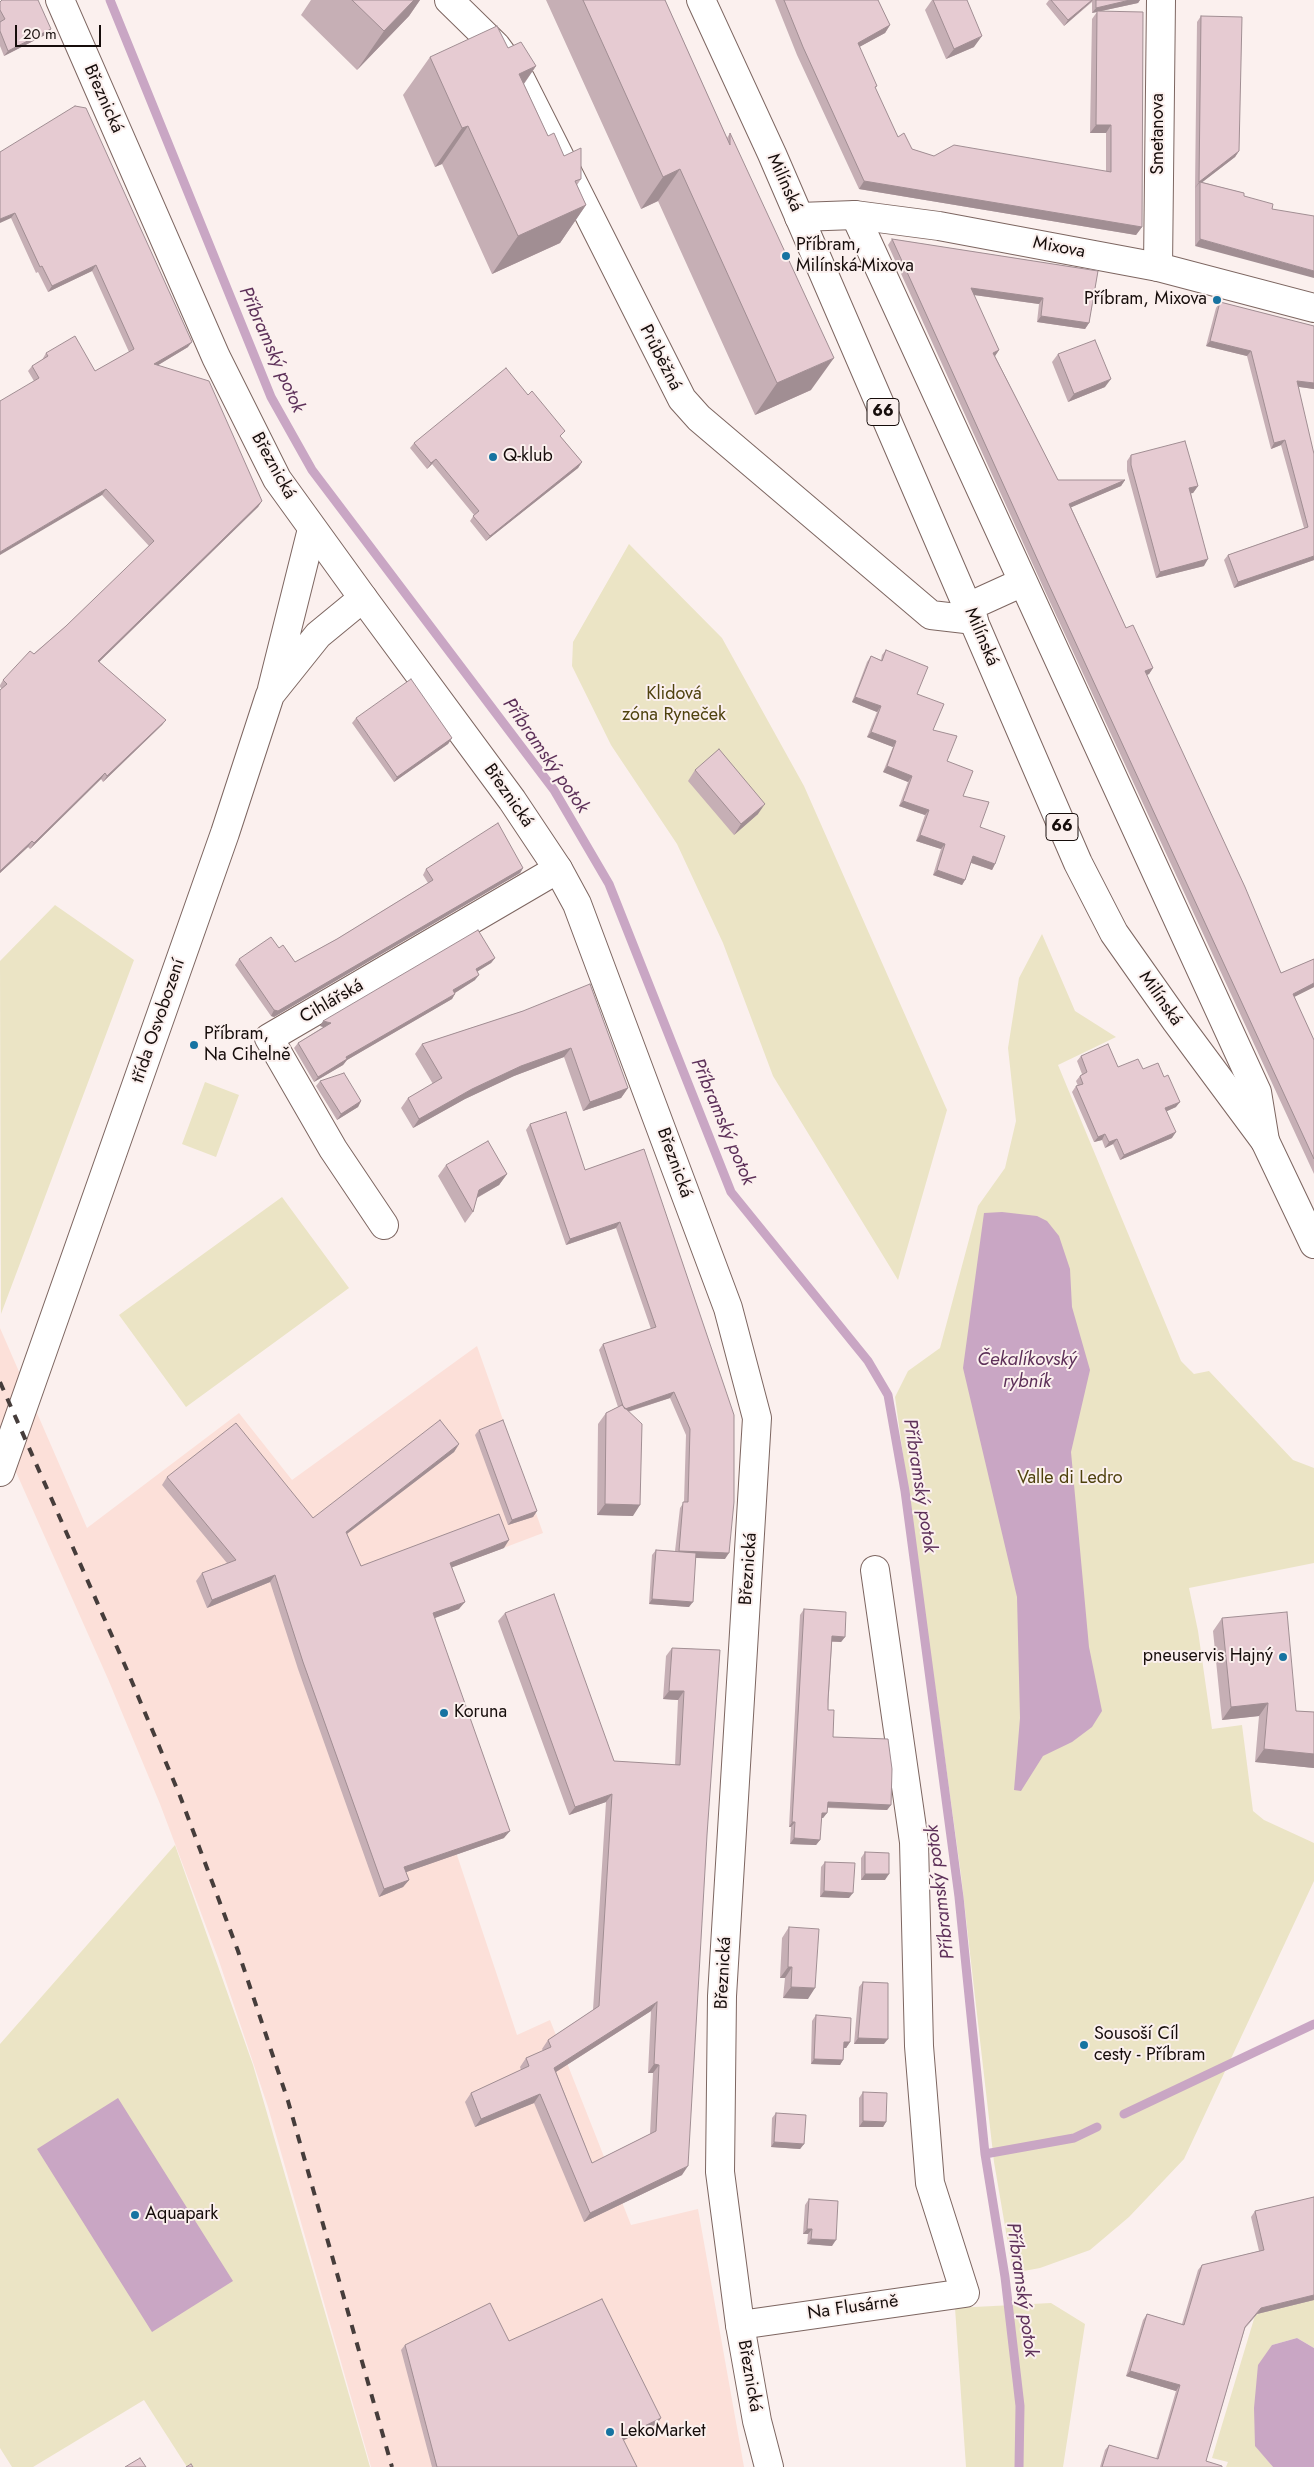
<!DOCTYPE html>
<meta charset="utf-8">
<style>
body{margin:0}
#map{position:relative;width:1314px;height:2467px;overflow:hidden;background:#fbf0ee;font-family:Jost,sans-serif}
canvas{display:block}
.scale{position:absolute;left:15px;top:25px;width:86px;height:22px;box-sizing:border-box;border:2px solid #160d0b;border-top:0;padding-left:6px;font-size:15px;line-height:18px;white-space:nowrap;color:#160d0b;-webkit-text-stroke:4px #fbf0ee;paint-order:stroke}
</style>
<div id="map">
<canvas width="1314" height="2467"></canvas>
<div class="scale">20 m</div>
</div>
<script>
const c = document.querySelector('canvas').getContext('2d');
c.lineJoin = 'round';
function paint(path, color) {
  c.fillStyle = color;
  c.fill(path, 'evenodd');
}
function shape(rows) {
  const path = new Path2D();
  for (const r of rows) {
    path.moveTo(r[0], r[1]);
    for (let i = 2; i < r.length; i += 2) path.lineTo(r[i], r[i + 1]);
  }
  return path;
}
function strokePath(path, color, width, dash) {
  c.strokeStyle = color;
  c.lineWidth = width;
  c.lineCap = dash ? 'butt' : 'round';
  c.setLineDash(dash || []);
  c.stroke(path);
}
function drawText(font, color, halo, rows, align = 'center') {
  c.font = font + ' Jost,sans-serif';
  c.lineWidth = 4;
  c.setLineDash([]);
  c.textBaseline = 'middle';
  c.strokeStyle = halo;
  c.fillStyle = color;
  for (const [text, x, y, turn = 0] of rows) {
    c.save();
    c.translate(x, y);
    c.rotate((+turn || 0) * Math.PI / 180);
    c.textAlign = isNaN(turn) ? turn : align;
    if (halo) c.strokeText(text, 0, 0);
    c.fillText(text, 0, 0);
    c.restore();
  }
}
paint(shape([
 [0,1328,87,1528,239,1413,292,1480,477,1346,543,1533,366,1600,458,1858,517,2035,550,2020,631,2225,698,2209,744,2467,371,2467,268,2107,218,1958,160,1804,108,1679,0,1436]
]), '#fce0d9');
paint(shape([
 [629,544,722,638,804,786,947,1110,898,1280,773,1076,723,943,677,844,611,745,572,666,573,642],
 [55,905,134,960,1,1314,0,961],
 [1042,934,1075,1011,1116,1037,1058,1065,1181,1361,1194,1374,1209,1371,1293,1460,1314,1468,1314,1563,1189,1588,1198,1631,1212,1729,1242,1725,1253,1811,1264,1820,1314,1843,1314,1881,1184,2159,1129,2217,1090,2250,1040,2268,1013,2273,994,2162,961,1875,895,1397,908,1371,940,1348,978,1206,1005,1168,1016,1121,1008,1048,1019,978],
 [205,1082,239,1095,216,1157,182,1144],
 [282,1197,349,1288,186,1407,119,1315],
 [175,1845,253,2065,370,2467,187,2467,144,2400,33,2467,12,2467,0,2448,0,2044],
 [1314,2297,1314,2348,1297,2338,1272,2345,1255,2445,1273,2467,1226,2467,1228,2462,1212,2458,1257,2309],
 [1051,2303,1085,2324,1063,2467,966,2467,955,2308]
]), '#ebe4c5');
paint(shape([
 [1002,1212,1037,1216,1047,1221,1059,1236,1070,1269,1072,1307,1090,1370,1071,1452,1089,1647,1102,1711,1092,1727,1072,1742,1043,1756,1021,1791,1014,1790,1020,1718,1017,1597,963,1368,984,1213],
 [118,2098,233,2281,152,2332,37,2149],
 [1297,2338,1314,2348,1314,2467,1273,2467,1255,2446,1254,2408,1258,2365,1272,2345]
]), '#c9a6c4');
strokePath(shape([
 [110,0,271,397,312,470,554,790,609,884,731,1192,868,1361,888,1395,905,1491,959,1897,985,2154,1005,2277,1020,2406,1019,2467],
 [1124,2114,1314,2024],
 [985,2154,1074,2138,1097,2127]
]), '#c9a6c4', 9);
const minor = shape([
 [449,0,496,46,521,80,682,399,699,418,931,615,974,620],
 [855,215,1257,1092,1265,1141],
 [1158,267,1161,0],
 [968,607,1023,582],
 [272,689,312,529],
 [384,1225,333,1149,269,1038,558,869],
 [0,1472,225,833,270,695,318,635,363,598],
 [740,2325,965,2293,930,2183,919,2046,914,1842,875,1570]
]);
const tertiary = shape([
 [60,0,216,357,277,479,363,598,512,800,558,869,577,904,728,1308,757,1418,722,1996,720,2172,740,2325,757,2421,769,2467],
 [799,217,855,215,939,226,1158,267,1314,308]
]);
const primary = shape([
 [701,0,772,154,1078,863,1114,933,1176,1021,1265,1141,1314,1244]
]);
strokePath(minor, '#7d6661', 30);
strokePath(tertiary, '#7d6661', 30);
strokePath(primary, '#7d6661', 30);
strokePath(minor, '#fff', 28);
strokePath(tertiary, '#fff', 28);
strokePath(primary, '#fff', 28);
strokePath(shape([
 [0,1382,127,1670,180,1796,238,1951,288,2101,392,2467]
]), '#463d3b', 4, [9, 9]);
paint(shape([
 [311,0,420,0,409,16,357,70,301,15],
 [546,0,665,0,727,138,730,133,811,390,755,415,658,201,641,209],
 [775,0,878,0,890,25,885,33,859,47,877,86,875,88,898,137,912,149,934,156,1106,172,1106,133,1090,133,1092,19,1097,12,1092,13,1092,2,1064,26,1046,4,1049,0,1140,0,1138,3,1101,11,1142,227,1136,235,859,189,797,55],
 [932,0,967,0,974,47,946,59,925,10],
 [0,2,51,29,47,34,4,56,0,46],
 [1201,16,1239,151,1235,157,1202,182,1244,193,1195,246,1195,188,1197,186,1195,188,1197,22],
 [508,48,536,66,524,84,548,136,564,156,581,179,577,185,586,205,560,243,492,274,442,164,435,167,403,95,430,57],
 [0,152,188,347,158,365,262,501,258,507,99,662,166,720,162,725,103,782,101,779,30,849,28,847,0,873,0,690,2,689,0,687,0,685,3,680,66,626,149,546,102,495,28,371,32,366,42,360,46,353,95,371,129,352,92,271,48,292,38,272,36,273,11,218],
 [892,239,1098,271,1089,323,1085,329,1037,322,1039,304,974,295,999,350,995,356,1058,480,1125,480,1121,486,1071,507,1126,628,1153,668,1149,674,1147,675,1281,973,1314,959,1314,987,1294,997,1314,1040,1314,1174,1044,589,888,245],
 [1220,302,1314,326,1314,389,1299,387,1314,560,1234,588,1224,560,1228,555,1304,528,1281,445,1271,449,1247,356,1206,346,1216,308],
 [1058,354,1105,387,1068,402,1052,362],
 [561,437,582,462,578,468,486,541,470,521,474,515,432,464,427,469,410,448,414,443],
 [1131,455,1198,486,1193,493,1191,493,1204,566,1156,578,1127,471,1127,461],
 [886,650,917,694,963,796,980,827,995,864,992,870,971,863,965,880,962,885,933,875,941,849,916,841,925,815,899,806,908,782,883,772,893,747,867,737,877,712,852,702,867,662,871,656,881,660,882,655],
 [356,718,452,738,448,744,394,782,352,723],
 [695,770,758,814,734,835,688,781],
 [523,868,520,873,274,1017,271,1016,235,965,239,959,279,948,295,962,337,939,428,883,423,875,426,869],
 [495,958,491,963,477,971,475,980,455,993,452,999,347,1060,343,1065,314,1082,294,1048,298,1043,323,1027,320,1026],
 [523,1011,628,1088,621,1098,583,1111,564,1057,514,1076,465,1099,413,1128,401,1108,408,1098,433,1084,415,1054,422,1044],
 [1081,1056,1118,1067,1143,1069,1176,1107,1166,1111,1172,1138,1120,1160,1113,1144,1105,1148,1102,1140,1094,1142,1072,1092,1076,1086,1078,1086,1076,1081,1080,1076,1082,1074,1077,1061],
 [320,1081,361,1101,358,1107,337,1120,316,1086],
 [530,1124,585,1170,644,1149,725,1559,696,1558,689,1607,649,1604,652,1555,656,1550,675,1551,680,1508,684,1502,686,1435,670,1398,628,1412,633,1516,597,1515,598,1424,606,1413,618,1407,599,1350,603,1344,651,1329,616,1228,566,1245,526,1130],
 [446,1165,507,1174,499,1185,477,1198,473,1212,465,1223,438,1176],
 [479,1430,537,1511,533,1517,508,1525,475,1435],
 [459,1444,454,1452,347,1534,361,1566,504,1548,452,1567,459,1609,434,1618,504,1838,406,1872,409,1880,403,1887,379,1897,298,1669,270,1582,207,1608,196,1581,202,1573,227,1563,162,1485,167,1477,313,1518],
 [804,1609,845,1637,841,1642,832,1642,828,1710,833,1737,891,1805,887,1810,828,1808,827,1813,823,1818,821,1818,820,1840,816,1845,790,1844,791,1827,789,1827,800,1615],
 [505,1613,614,1761,675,1765,678,1700,663,1699,666,1656,672,1648,720,1650,682,2175,584,2222,534,2103,475,2127,465,2102,471,2093,521,2070,520,2067,526,2058,543,2051,542,2049,548,2040,593,2010,606,1802,569,1815,498,1621],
 [651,2011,648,2073,653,2073,650,2134,592,2163,556,2072],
 [1222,1618,1296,1711,1314,1712,1314,1768,1255,1762,1259,1716,1222,1720,1213,1631],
 [865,1852,885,1880,861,1880,861,1858],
 [825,1862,849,1898,820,1897,821,1867],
 [789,1927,808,1999,783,1998,785,1978,780,1978,782,1938],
 [863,1982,884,2044,854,2044,859,1987],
 [816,2015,850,2042,846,2048,844,2048,843,2060,840,2065,811,2064,812,2021],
 [863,2092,886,2122,883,2127,859,2127,859,2098],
 [776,2113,804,2144,800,2149,771,2147,772,2118],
 [1314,2197,1314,2300,1257,2314,1245,2328,1206,2461,1222,2467,1100,2467,1105,2450,1109,2445,1156,2459,1176,2391,1126,2376,1143,2320,1147,2314,1182,2324,1198,2270,1202,2265,1259,2251,1251,2217,1255,2211],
 [809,2199,832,2246,807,2244,808,2234,803,2234,805,2205],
 [509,2341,657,2424,623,2440,637,2467,432,2467,401,2350,405,2345]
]), '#c6afb5');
paint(shape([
 [414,0,420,0,409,16,357,70,384,31],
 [1092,0,1093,0,1064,26,1068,20],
 [1130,0,1140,0,1138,3,1092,13,1096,8],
 [890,25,885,33,852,51,858,43],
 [51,29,47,34,4,56,8,51],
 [982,36,974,47,946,59,954,49],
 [536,66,509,105,519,74],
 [1096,125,1111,125,1106,133,1090,133],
 [468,126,442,164,435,167,462,128],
 [1239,151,1235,157,1200,184,1200,182,1195,188,1199,182],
 [680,169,658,201,641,209,663,177],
 [864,181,1142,227,1136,235,859,189],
 [586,205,560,243,492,274,518,236],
 [15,213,11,218,0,223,0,219],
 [1200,239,1314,271,1314,278,1195,246],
 [96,265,92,271,48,292,52,286],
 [971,288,1043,298,1039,304,967,294],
 [1041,316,1089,323,1085,329,1037,322],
 [1210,341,1251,351,1247,356,1206,346],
 [192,342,188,347,150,370,154,364],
 [999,350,995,356,989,359,993,353],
 [834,358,811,390,755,415,777,383],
 [1111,379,1105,387,1068,402,1074,394],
 [1297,381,1314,383,1314,389,1293,386],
 [1285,440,1281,445,1271,449,1274,443],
 [436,459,432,464,427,469,431,463],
 [582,462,578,468,486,541,490,536],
 [1125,480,1121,486,1065,510,1069,504],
 [1198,486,1193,493,1185,495,1189,488],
 [106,489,102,495,0,555,0,552],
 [262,501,258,507,94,667,98,661],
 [1314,556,1314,560,1234,588,1238,582],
 [1208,559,1204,566,1156,578,1160,572],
 [1153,668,1149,674,1141,677,1145,671],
 [855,697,881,706,877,712,852,702],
 [166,720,162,725,103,782,107,776],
 [871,732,896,741,893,747,867,737],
 [452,738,448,744,394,782,397,777],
 [887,766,912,776,908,782,883,772],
 [105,773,101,779,30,849,34,843],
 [903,801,929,810,925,815,899,806],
 [765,804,758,814,734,835,741,824],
 [920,835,945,844,941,849,916,841],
 [32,841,28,847,0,873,0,871],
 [973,856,995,864,992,870,969,862],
 [523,868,520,873,274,1017,271,1016,274,1010],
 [937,870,965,880,962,885,933,875],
 [495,958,491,963,472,975,476,969],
 [479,975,475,980,450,996,453,990],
 [1314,983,1314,987,1288,1000,1293,994],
 [455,994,452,999,347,1060,343,1065,314,1082,318,1077,346,1057],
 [323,1021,331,1023,327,1028,320,1026],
 [571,1048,564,1057,514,1076,465,1099,413,1128,419,1119,472,1089,521,1066],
 [628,1088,621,1098,583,1111,590,1102],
 [361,1101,358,1107,337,1120,341,1114],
 [1180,1102,1176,1107,1161,1114,1165,1108],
 [1176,1132,1172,1138,1120,1160,1124,1155],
 [1105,1134,1102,1140,1094,1142,1098,1137],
 [1117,1139,1113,1144,1105,1148,1109,1142],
 [507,1174,499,1185,471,1201,479,1190],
 [620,1222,616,1228,566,1245,570,1239],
 [674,1392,670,1398,620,1414,624,1409],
 [459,1444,454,1452,340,1539,346,1532],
 [605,1504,640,1505,633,1516,597,1515],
 [537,1511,533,1517,508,1525,512,1520],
 [509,1540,504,1548,445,1570,450,1563],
 [679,1551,729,1553,725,1559,675,1557],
 [275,1575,270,1582,207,1608,212,1600],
 [652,1599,693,1602,689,1607,649,1604],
 [465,1602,459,1609,427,1621,433,1613],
 [832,1636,845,1637,841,1642,829,1641],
 [669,1691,684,1691,678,1700,663,1699],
 [1268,1703,1259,1716,1222,1720,1231,1707],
 [1264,1749,1314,1754,1314,1768,1255,1762],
 [612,1794,606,1802,569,1815,575,1807],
 [828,1802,891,1805,887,1810,824,1807],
 [822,1813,827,1813,823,1818,818,1818],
 [792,1822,795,1822,791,1827,789,1827],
 [510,1831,504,1838,398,1875,404,1867],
 [794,1838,820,1840,816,1845,790,1844],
 [865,1874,889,1874,885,1880,861,1880],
 [409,1880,403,1887,379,1897,384,1889],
 [824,1891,853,1893,849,1898,820,1897],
 [788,1967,792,1967,785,1978,780,1978],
 [791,1987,815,1988,808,1999,783,1998],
 [657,2002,651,2011,548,2077,554,2068],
 [858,2038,888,2039,884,2044,854,2044],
 [844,2042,850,2042,846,2048,841,2048],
 [814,2059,843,2060,840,2065,811,2064],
 [654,2064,659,2065,653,2073,648,2073],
 [540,2094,534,2103,475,2127,481,2119],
 [863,2121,886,2122,883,2127,859,2127],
 [774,2142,804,2144,800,2149,771,2147],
 [688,2166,682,2175,584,2222,590,2213],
 [807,2229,812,2229,808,2234,803,2234],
 [811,2239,836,2240,832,2246,807,2244],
 [1314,2295,1314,2300,1257,2314,1242,2332,1261,2308],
 [1130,2371,1180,2385,1176,2391,1126,2376],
 [661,2418,657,2424,618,2443,622,2437]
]), '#a18e93');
const building = shape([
 [2,0,38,0,51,29,8,51,0,31,0,22,5,19,0,10,0,2,2,0],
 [352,0,414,0,384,31,352,0],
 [583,0,665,0,730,145,730,133,834,358,777,383,680,169,663,177,583,0],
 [784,0,878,0,890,25,858,43,877,86,875,87,898,137,904,133,912,149,934,156,954,145,1111,172,1111,125,1096,125,1097,11,1143,12,1142,227,864,181,803,47,784,0],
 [933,0,967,0,982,36,954,49,933,0],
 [1051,0,1092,0,1068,20,1051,0],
 [1096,0,1130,0,1096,8,1096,0],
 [1201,16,1242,17,1239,151,1199,182,1201,16],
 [497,26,508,48,521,42,536,66,519,74,548,136,554,133,564,156,581,148,581,179,575,181,586,205,518,236,468,126,462,128,430,57,497,26],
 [75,106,86,108,192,342,154,364,209,381,262,501,98,661,166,720,107,776,105,773,34,843,32,841,0,871,0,690,7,684,3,680,30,651,34,654,66,626,154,541,106,489,0,552,0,401,39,378,32,366,48,356,46,353,75,336,95,371,134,349,96,265,52,286,42,266,40,267,15,213,0,219,0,152,75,106],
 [1200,182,1244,193,1244,196,1273,204,1272,209,1314,216,1314,271,1200,239,1200,182],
 [892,239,1098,271,1089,323,1041,316,1043,298,971,288,999,350,993,353,1058,480,1125,480,1069,504,1126,628,1133,625,1153,668,1145,671,1245,887,1281,973,1314,959,1314,983,1293,994,1314,1040,1314,1159,1048,583,892,239],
 [1220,302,1314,326,1314,383,1297,381,1314,454,1314,556,1238,582,1228,555,1308,527,1285,440,1274,443,1251,351,1210,341,1220,302],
 [1095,340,1111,379,1074,394,1058,354,1095,340],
 [506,368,528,395,532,391,565,431,560,436,582,462,490,536,473,516,479,511,436,459,431,463,414,443,506,368],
 [1185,441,1198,486,1189,488,1208,559,1160,572,1131,465,1131,455,1185,441],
 [886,650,928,667,917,694,944,704,933,730,957,736,947,761,973,771,963,796,989,802,980,827,1005,836,995,864,973,856,965,880,937,870,945,844,920,835,929,810,903,801,912,776,887,766,896,741,871,732,881,706,855,697,871,656,882,661,886,650],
 [411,679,452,738,397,777,356,718,411,679],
 [719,749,765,804,741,824,695,770,719,749],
 [498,823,523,868,278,1011,274,1010,239,959,271,937,279,948,283,945,295,962,337,939,433,880,426,869,498,823],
 [478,930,495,958,476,969,479,975,453,990,455,994,346,1057,347,1059,318,1077,298,1043,331,1023,323,1021,478,930],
 [590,984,628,1088,590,1102,571,1048,521,1066,472,1089,419,1119,408,1098,442,1078,422,1044,523,1011,590,984],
 [1108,1044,1118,1067,1138,1059,1143,1069,1158,1063,1164,1077,1168,1075,1180,1102,1165,1108,1176,1132,1124,1155,1117,1139,1109,1142,1105,1134,1098,1137,1076,1086,1083,1084,1080,1076,1087,1072,1081,1056,1108,1044],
 [344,1073,361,1101,341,1114,320,1081,344,1073],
 [566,1112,585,1170,644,1149,734,1415,734,1502,729,1553,679,1551,683,1502,688,1502,690,1429,674,1392,625,1409,623,1406,603,1344,656,1327,620,1222,570,1239,530,1124,566,1112],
 [488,1141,507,1174,479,1190,473,1212,446,1165,488,1141],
 [622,1405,642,1424,640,1505,605,1504,606,1413,622,1405],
 [440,1420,459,1444,346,1532,361,1566,499,1514,509,1540,450,1563,465,1602,433,1613,510,1831,404,1867,409,1880,384,1889,303,1662,275,1575,212,1600,202,1573,236,1560,167,1477,236,1423,313,1518,440,1420],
 [503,1420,537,1511,512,1520,479,1430,503,1420],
 [656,1550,696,1553,693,1602,652,1599,656,1550],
 [554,1594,614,1761,680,1765,684,1691,669,1691,672,1648,720,1650,707,1835,688,2166,590,2213,540,2094,481,2119,471,2093,529,2066,526,2058,551,2047,548,2040,599,2006,612,1794,575,1807,505,1613,554,1594],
 [657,2002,654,2064,659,2065,656,2131,592,2163,554,2068,657,2002],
 [804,1609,846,1612,845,1637,832,1636,828,1700,828,1710,834,1710,833,1737,888,1739,892,1769,891,1805,828,1802,827,1813,822,1813,820,1840,794,1838,795,1822,792,1822,804,1609],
 [1287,1612,1296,1711,1314,1712,1314,1754,1264,1749,1268,1703,1231,1707,1222,1618,1287,1612],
 [865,1852,889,1853,889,1874,865,1874,865,1852],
 [825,1862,855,1863,853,1893,824,1891,825,1862],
 [789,1927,819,1929,815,1988,791,1987,792,1967,788,1967,789,1927],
 [863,1982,888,1983,888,2039,858,2038,863,1982],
 [816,2015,851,2018,850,2042,844,2042,843,2060,814,2059,816,2015],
 [863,2092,887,2093,886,2122,863,2121,863,2092],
 [776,2113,806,2115,804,2144,774,2142,776,2113],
 [1314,2197,1314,2295,1261,2308,1245,2327,1206,2461,1222,2466,1222,2467,1102,2467,1109,2445,1158,2459,1180,2385,1130,2371,1147,2314,1184,2325,1202,2265,1264,2250,1255,2211,1314,2197],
 [809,2199,838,2201,836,2240,811,2239,812,2229,807,2229,809,2199],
 [602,2299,661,2418,622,2437,637,2467,437,2467,405,2345,490,2303,509,2341,602,2299],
 [140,2458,146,2467,125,2467,140,2458],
 [191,2464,193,2467,186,2467,191,2464]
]);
paint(building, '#e6cbd2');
strokePath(building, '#a18e93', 1);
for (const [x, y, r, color] of [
 [786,256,5,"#1673a1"],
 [1217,300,5,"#1673a1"],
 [493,457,5,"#1673a1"],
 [194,1045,5,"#1673a1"],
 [1283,1657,5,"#1673a1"],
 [444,1713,5,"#1673a1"],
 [1084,2045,5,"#1673a1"],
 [135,2215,5,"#1673a1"],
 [610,2432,5,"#1673a1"]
]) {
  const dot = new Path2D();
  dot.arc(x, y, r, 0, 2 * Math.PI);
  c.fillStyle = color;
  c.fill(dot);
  strokePath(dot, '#fbf0ee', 2);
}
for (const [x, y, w] of [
 [883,412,32],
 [1062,827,32]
]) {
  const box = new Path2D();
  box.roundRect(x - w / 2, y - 13.5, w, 27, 4);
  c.fillStyle = '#fbf0ee';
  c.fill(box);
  strokePath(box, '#160d0b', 1);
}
drawText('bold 16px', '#160d0b', null, [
 ["66",883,412],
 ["66",1062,827]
]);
drawText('18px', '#160d0b', '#fbf0ee', [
 ["Březnická",103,99,66],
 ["Smetanova",1159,134,-90],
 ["Milínská",784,183,66],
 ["Mixova",1059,248,11],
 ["Průběžná",660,358,63],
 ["Březnická",273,466,61],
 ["Milínská",981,637,67],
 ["Březnická",508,796,55],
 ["Milínská",1160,999,55],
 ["Cihlářská",332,1002,-30],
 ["třída Osvobození",159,1021,-71],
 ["Březnická",674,1163,70],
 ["Březnická",749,1569,-86],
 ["Březnická",724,1973,-87],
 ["Na Flusárně",853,2308,-8],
 ["Březnická",749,2376,80]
]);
drawText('18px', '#160d0b', '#fbf0ee', [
 ["Příbram,",796,246],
 ["Milínská-Mixova",796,267],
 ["Příbram, Mixova",1207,300,"right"],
 ["Q-klub",503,457],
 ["Příbram,",204,1035],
 ["Na Cihelně",204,1056],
 ["pneuservis Hajný",1273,1657,"right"],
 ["Koruna",454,1713],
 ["Sousoší Cíl",1094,2035],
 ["cesty - Příbram",1094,2056],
 ["Aquapark",145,2215],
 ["LekoMarket",620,2432]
], 'left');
drawText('18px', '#4f420e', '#fbf0ee', [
 ["Klidová",674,695],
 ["zóna Ryneček",674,716],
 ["Valle di Ledro",1070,1479]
]);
drawText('italic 19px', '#5d3059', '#fbf0ee', [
 ["Příbramský potok",271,350,66],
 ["Příbramský potok",545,756,55],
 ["Příbramský potok",722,1122,67],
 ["Čekalíkovský",1027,1360],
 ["rybník",1027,1382],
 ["Příbramský potok",919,1486,81],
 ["Příbramský potok",941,1892,-97],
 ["Příbramský potok",1021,2290,82]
]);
</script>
